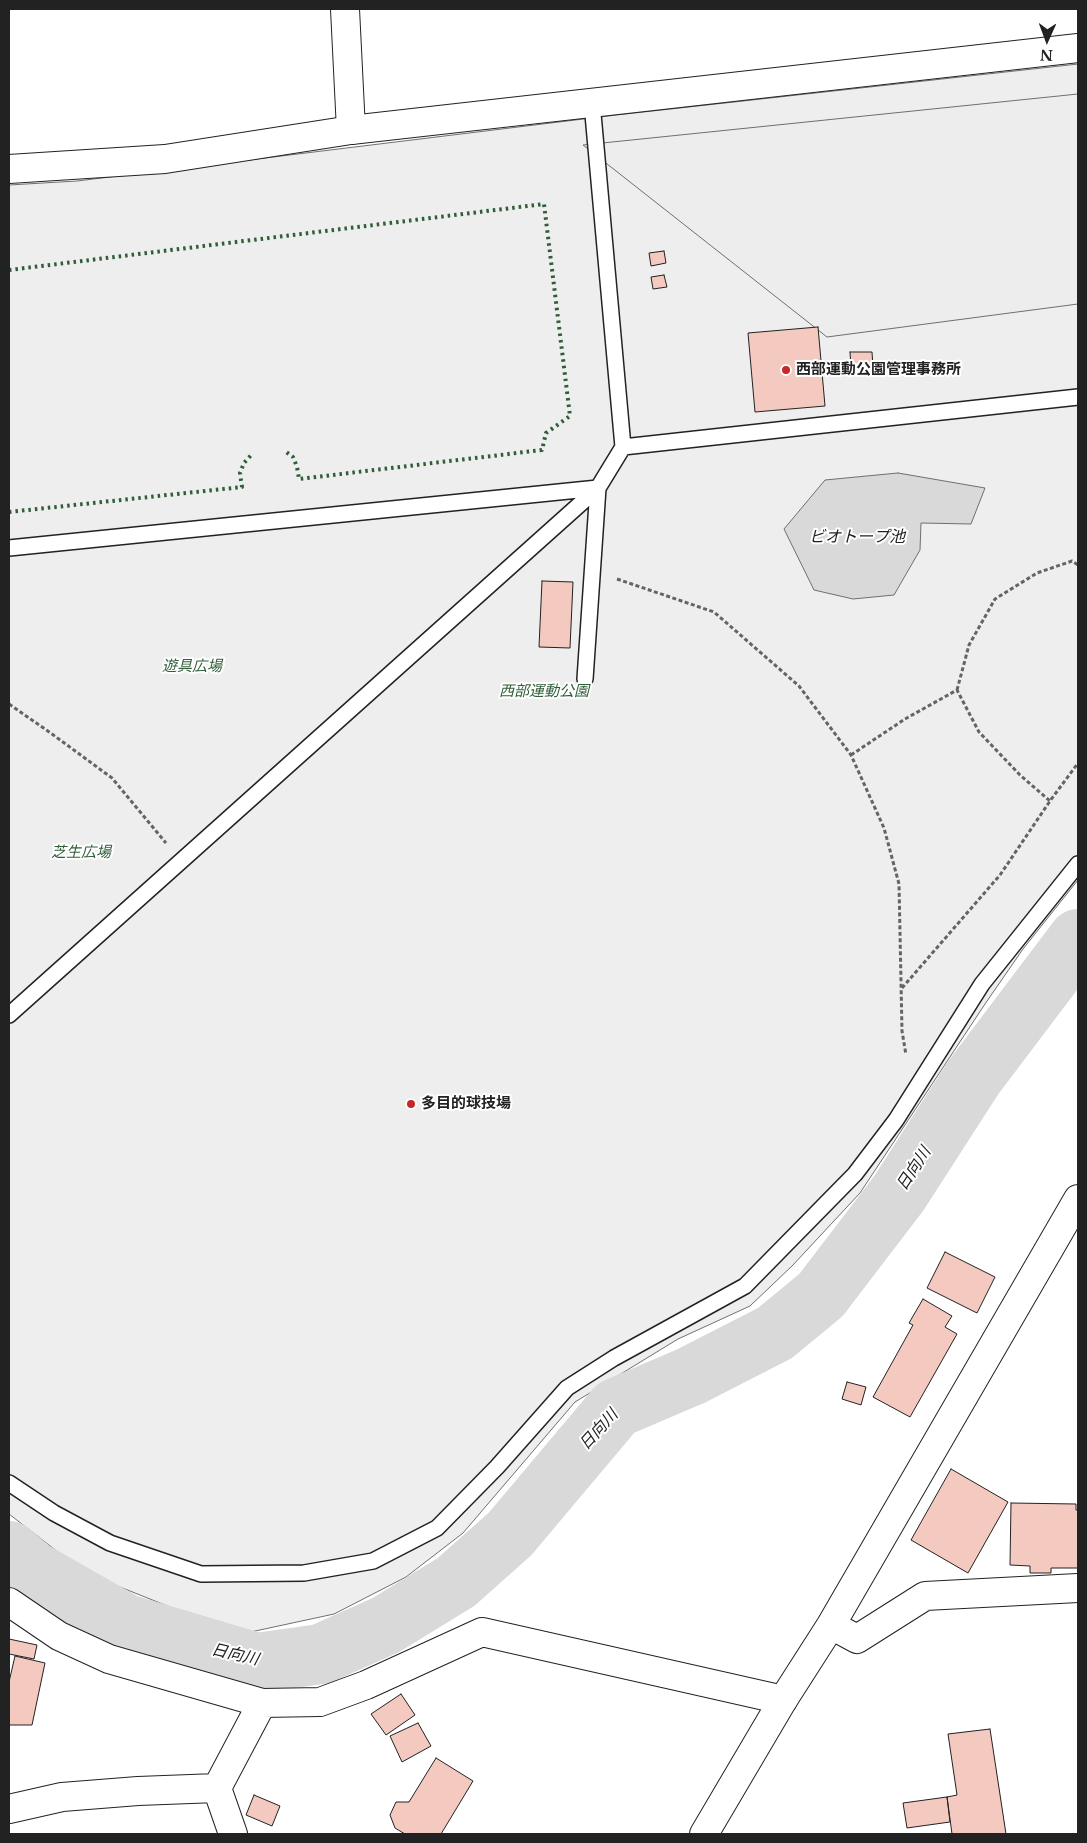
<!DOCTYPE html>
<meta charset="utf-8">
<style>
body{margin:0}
#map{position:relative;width:1087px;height:1843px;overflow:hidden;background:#fff;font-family:"Libre Baskerville",serif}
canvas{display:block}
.frame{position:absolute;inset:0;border:10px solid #222;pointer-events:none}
.north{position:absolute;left:1022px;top:15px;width:50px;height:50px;-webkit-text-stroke:4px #fff;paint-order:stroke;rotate:182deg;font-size:14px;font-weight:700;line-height:20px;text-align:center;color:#222}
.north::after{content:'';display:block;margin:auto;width:18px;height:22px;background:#222;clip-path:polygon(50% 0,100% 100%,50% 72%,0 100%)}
</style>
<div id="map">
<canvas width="1087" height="1843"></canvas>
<div class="frame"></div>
<div class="north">N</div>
</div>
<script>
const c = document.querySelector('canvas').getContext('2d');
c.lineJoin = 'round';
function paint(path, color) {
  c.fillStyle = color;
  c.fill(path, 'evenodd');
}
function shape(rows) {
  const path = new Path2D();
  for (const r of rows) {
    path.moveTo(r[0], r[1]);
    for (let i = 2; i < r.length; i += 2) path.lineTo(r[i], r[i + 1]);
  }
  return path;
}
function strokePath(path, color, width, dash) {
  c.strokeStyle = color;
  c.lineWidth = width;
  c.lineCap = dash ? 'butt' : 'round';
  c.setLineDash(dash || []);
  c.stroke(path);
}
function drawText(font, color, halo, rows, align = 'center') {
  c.font = font + ' "Libre Baskerville","Noto Sans JP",serif';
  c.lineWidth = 4;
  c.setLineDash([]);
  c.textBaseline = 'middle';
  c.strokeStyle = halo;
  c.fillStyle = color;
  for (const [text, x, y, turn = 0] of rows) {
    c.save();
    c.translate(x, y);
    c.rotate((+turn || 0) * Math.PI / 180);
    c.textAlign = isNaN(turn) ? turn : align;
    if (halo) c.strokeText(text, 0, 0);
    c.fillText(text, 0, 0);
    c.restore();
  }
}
const green = shape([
 [1078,64,1078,880,1023,949,985,1004,860,1193,792,1266,750,1306,678,1339,575,1402,463,1533,406,1577,334,1614,246,1633,180,1611,85,1573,9,1514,9,185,77,181,616,115,1078,64]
]);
paint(green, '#eee');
strokePath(green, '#6f6f6f', 1);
const parking = shape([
 [1078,94,1078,304,827,337,583,145,1078,94]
]);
paint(parking, '#ededed');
strokePath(parking, '#6f6f6f', 1);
const water = shape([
 [898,473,985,488,971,524,921,523,920,550,894,595,853,599,814,590,784,529,825,480,898,473]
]);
paint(water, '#d9d9d9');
strokePath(water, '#6f6f6f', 1);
strokePath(shape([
 [9,1551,33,1571,126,1624,257,1663,321,1654,386,1625,456,1582,510,1534,616,1408,691,1376,775,1333,821,1295,899,1193,973,1078,1078,939]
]), '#d9d9d9', 60);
const building = shape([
 [664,251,666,263,651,266,649,253,664,251],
 [664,275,667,287,653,289,651,277,664,275],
 [818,327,825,406,755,412,748,333,818,327],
 [850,352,872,352,873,367,851,367,850,352],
 [542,581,573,582,570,648,539,647,542,581],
 [945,1252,995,1277,977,1313,927,1288,945,1252],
 [923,1299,952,1316,945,1327,957,1334,910,1417,873,1397,913,1325,909,1323,923,1299],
 [847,1382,866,1387,861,1405,842,1399,847,1382],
 [951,1469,1008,1502,968,1573,911,1540,951,1469],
 [1011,1503,1076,1504,1076,1510,1078,1510,1078,1568,1051,1568,1051,1573,1030,1573,1030,1566,1010,1565,1011,1503],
 [9,1639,37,1645,34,1659,9,1654,9,1639],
 [15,1656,45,1663,32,1725,9,1725,9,1682,15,1656],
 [401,1694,415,1715,386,1735,371,1714,401,1694],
 [418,1723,431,1746,402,1762,390,1736,418,1723],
 [990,1729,1006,1834,952,1834,947,1797,957,1795,948,1734,990,1729],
 [436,1758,473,1781,441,1834,405,1834,395,1828,390,1815,396,1802,409,1802,436,1758],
 [254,1795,280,1806,272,1826,246,1815,254,1795],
 [947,1797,950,1822,907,1828,903,1803,947,1797]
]);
paint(building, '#f3c9c0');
strokePath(building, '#222', 1);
const service = shape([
 [623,447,1078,397],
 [9,548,598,488],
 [585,679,598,488],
 [9,1015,598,488,623,447,592,103],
 [9,1483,54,1513,110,1543,201,1574,304,1573,373,1561,437,1528,497,1467,567,1388,614,1358,745,1286,855,1174,896,1120,982,984,1078,864]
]);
const minor = shape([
 [9,169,165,159,351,130,1078,48],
 [9,1602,59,1636,109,1659,262,1703,320,1702,366,1685,482,1632,783,1700],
 [9,1809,62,1797,138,1791,217,1788],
 [233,1834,217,1788,262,1703]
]);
const tertiary = shape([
 [345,9,351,130],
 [831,1625,857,1639,925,1596,1078,1588],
 [704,1834,783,1700,831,1625,1078,1199]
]);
strokePath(service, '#222', 18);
strokePath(minor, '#222', 30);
strokePath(tertiary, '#222', 30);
strokePath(shape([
 [617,579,714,612,799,686,851,755,884,828,899,884,902,1031,906,1055],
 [957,690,969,645,995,599,1037,573,1072,561,1078,565],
 [9,704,52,734,112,778,166,843],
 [851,755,905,719,957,690,979,732,1020,775,1050,801],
 [902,988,1000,875,1050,801,1078,763]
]), '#646464', 3, [4, 2.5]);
strokePath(service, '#fff', 15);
strokePath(minor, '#fff', 28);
strokePath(tertiary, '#fff', 28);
strokePath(shape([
 [9,270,544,204,570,416,546,433,542,450,299,479,297,467,293,457,285,451],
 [9,512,242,487,240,473,244,463,252,454]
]), '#2f5e38', 4, [2.5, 4]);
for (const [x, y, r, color] of [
 [786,370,5,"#c62828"],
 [411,1104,5,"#c62828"]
]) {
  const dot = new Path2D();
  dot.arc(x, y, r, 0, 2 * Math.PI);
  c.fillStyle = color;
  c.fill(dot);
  strokePath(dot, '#fff', 2);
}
drawText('bold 15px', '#222', '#fff', [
 ["西部運動公園管理事務所",796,370],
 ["多目的球技場",421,1104]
], 'left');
drawText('italic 15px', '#2f5e38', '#fff', [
 ["遊具広場",192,667],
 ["西部運動公園",544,692],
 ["芝生広場",81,853]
]);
drawText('italic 16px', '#222', '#fff', [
 ["ビオトープ池",857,537],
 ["日向川",914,1169,-57],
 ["日向川",599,1430,-48],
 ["日向川",235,1655,13]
]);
</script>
